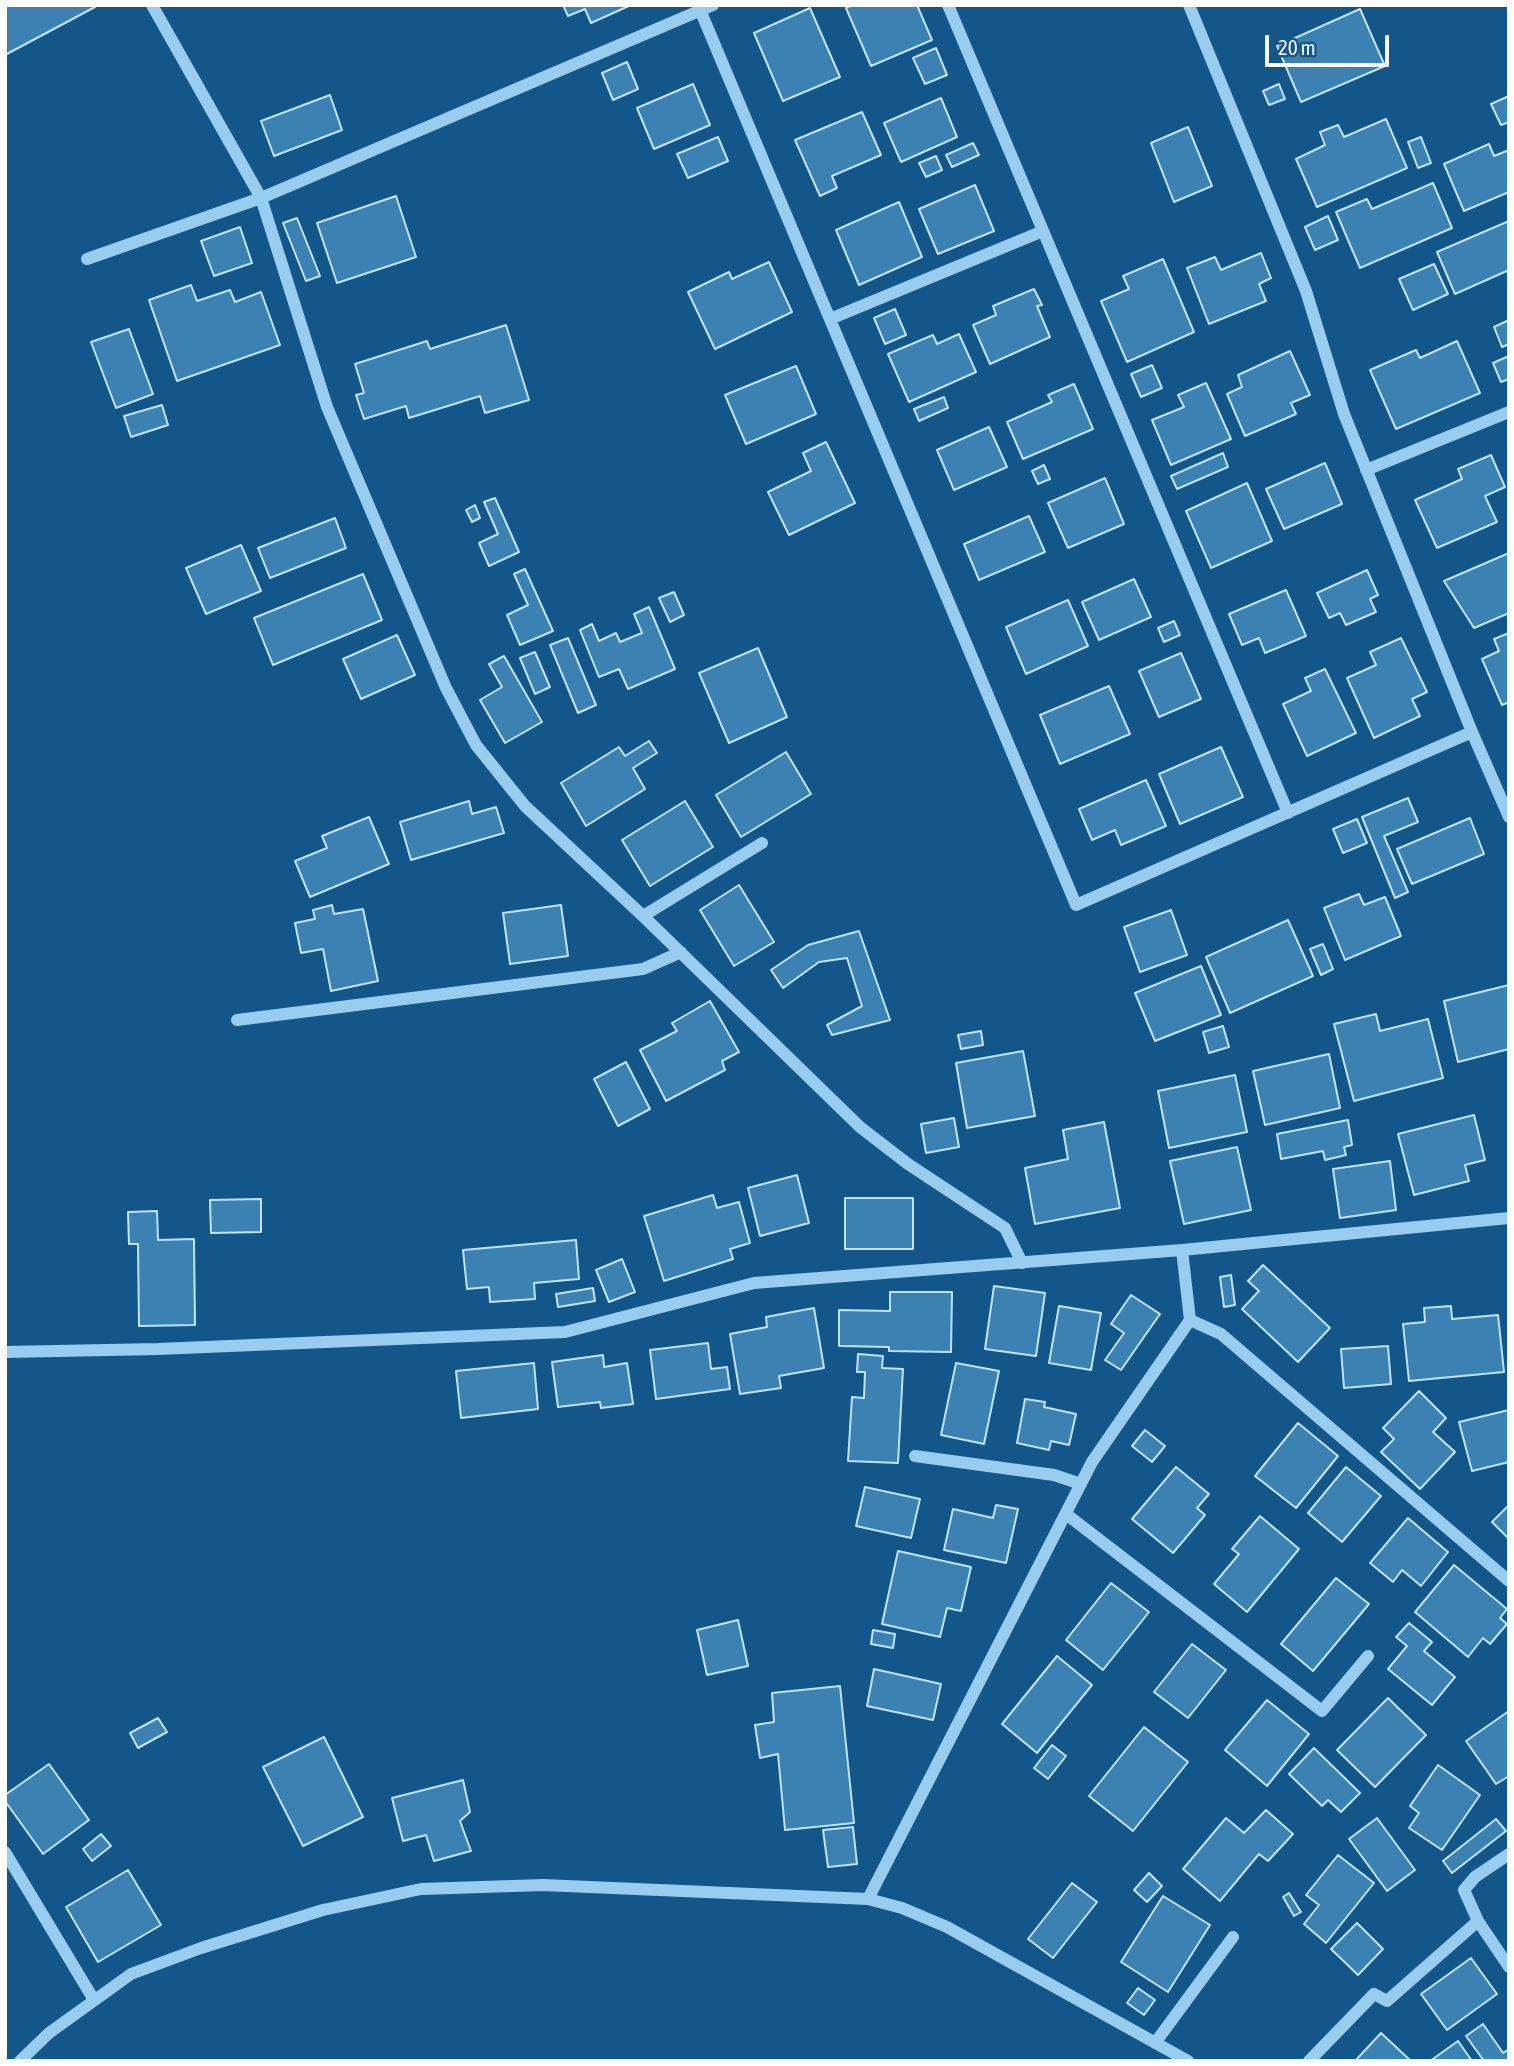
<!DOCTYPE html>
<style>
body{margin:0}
#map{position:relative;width:1514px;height:2066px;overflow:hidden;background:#13578a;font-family:"Asap Condensed",sans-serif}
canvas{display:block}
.frame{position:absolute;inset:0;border:7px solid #fff;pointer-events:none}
.scale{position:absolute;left:1265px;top:35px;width:124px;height:32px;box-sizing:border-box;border:4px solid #fff;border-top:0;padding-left:9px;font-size:21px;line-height:24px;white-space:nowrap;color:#fff;-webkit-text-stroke:5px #13578a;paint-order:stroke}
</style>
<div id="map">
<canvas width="1514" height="2066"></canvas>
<div class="frame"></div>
<div class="scale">20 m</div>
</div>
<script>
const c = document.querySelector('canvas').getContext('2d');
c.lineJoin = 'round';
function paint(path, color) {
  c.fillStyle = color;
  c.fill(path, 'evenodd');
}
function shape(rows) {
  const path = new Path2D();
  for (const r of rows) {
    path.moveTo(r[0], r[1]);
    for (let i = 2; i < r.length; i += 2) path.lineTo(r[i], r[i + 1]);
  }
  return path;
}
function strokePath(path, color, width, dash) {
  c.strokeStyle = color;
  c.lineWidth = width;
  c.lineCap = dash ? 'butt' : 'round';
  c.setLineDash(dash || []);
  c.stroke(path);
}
const building = shape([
 [5,5,94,5,95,7,5,55,5,5],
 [563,5,631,5,591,23,585,9,568,16,563,5],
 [852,5,917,5,932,40,871,66,846,8,852,5],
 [810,8,840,77,783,101,754,33,810,8],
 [1360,9,1385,66,1301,102,1277,46,1360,9],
 [936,48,947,75,925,84,913,58,936,48],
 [627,62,638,89,613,100,602,73,627,62],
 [693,84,710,125,654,149,637,108,693,84],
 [1279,84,1285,99,1269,105,1263,91,1279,84],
 [330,95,342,130,274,156,261,121,330,95],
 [1509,96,1509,122,1501,125,1491,104,1509,96],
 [941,98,957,137,901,162,884,123,941,98],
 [862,112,881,155,832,176,837,188,820,196,795,140,862,112],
 [1386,119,1407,168,1317,207,1296,159,1325,145,1320,132,1338,125,1344,137,1386,119],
 [1188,127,1212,186,1174,202,1151,143,1188,127],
 [718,137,728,161,688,178,677,154,718,137],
 [1421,137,1431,163,1418,168,1408,142,1421,137],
 [973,143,979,155,952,167,946,155,973,143],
 [1489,144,1494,156,1509,150,1509,192,1464,211,1444,164,1489,144],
 [936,156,942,170,926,177,919,163,936,156],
 [1433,183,1452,228,1360,268,1336,212,1367,199,1372,209,1433,183],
 [975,185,994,231,938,254,919,209,975,185],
 [396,196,416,257,337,283,317,223,396,196],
 [899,202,922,257,859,285,836,230,899,202],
 [1328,216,1338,240,1315,250,1305,227,1328,216],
 [297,218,320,276,306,281,283,223,297,218],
 [1509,221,1509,270,1455,294,1437,252,1509,221],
 [240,227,252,263,214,276,201,241,240,227],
 [1261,253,1271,278,1259,284,1266,301,1209,324,1187,268,1215,257,1221,270,1261,253],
 [1163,259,1194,332,1127,362,1101,301,1129,289,1123,276,1163,259],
 [769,262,792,312,715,349,688,292,729,272,732,279,769,262],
 [1434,264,1448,294,1413,310,1399,279,1434,264],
 [191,285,197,301,230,290,235,302,261,292,280,345,177,381,149,300,191,285],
 [1034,289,1042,305,1037,306,1050,337,990,364,973,325,996,315,993,306,1034,289],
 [895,309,906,335,885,344,874,318,895,309],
 [1509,320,1509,344,1502,347,1494,327,1509,320],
 [506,325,529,400,485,413,480,396,409,418,406,406,364,419,356,395,364,393,355,364,427,341,430,349,506,325],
 [129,329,153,394,116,408,91,342,129,329],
 [959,334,976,372,909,402,888,354,933,335,937,344,959,334],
 [1457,341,1480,393,1396,429,1370,370,1416,350,1420,358,1457,341],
 [1290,351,1310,395,1291,403,1296,414,1245,436,1227,394,1242,387,1238,375,1290,351],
 [1509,356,1509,379,1501,382,1493,363,1509,356],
 [1152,365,1162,388,1141,397,1131,374,1152,365],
 [796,366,816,414,746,444,725,395,796,366],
 [1206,383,1231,439,1171,465,1152,420,1184,407,1178,395,1206,383],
 [1074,384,1093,429,1023,459,1007,422,1052,402,1048,395,1074,384],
 [944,397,948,408,919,421,914,409,944,397],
 [162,405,168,425,131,437,124,416,162,405],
 [989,427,1007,467,954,490,937,450,989,427],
 [826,442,855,503,789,535,768,492,811,471,803,453,826,442],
 [1223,453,1228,467,1177,489,1171,476,1223,453],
 [1491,455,1505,487,1485,496,1497,522,1437,548,1415,500,1462,479,1458,469,1491,455],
 [1325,463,1342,504,1284,529,1266,489,1325,463],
 [1044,465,1050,479,1038,484,1032,471,1044,465],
 [1105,478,1124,524,1068,548,1048,503,1105,478],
 [1247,483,1272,541,1211,568,1186,511,1247,483],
 [495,498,519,552,489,566,479,543,498,534,484,502,495,498],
 [475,505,480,518,472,522,466,510,475,505],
 [1029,516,1045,552,979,580,964,544,1029,516],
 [335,518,346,548,270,578,258,548,335,518],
 [241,545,261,591,206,614,186,568,241,545],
 [1509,553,1509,613,1474,628,1444,581,1509,553],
 [525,569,553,631,520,645,507,615,528,605,514,574,525,569],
 [1367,570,1378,595,1370,599,1376,612,1346,625,1340,613,1329,618,1317,593,1367,570],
 [363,574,382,620,273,665,254,618,363,574],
 [1134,579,1151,617,1099,640,1082,602,1134,579],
 [1286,590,1306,636,1265,653,1259,638,1242,645,1229,614,1286,590],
 [674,592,684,615,670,622,659,598,674,592],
 [1068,600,1088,646,1026,674,1006,627,1068,600],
 [649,607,675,669,628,689,619,669,599,677,580,630,592,624,599,641,616,633,620,642,642,633,634,614,649,607],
 [1174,621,1180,635,1164,642,1158,628,1174,621],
 [1509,633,1509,702,1502,705,1482,659,1499,651,1494,639,1509,633],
 [397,635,415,675,361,699,343,659,397,635],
 [568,638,596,705,578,713,550,645,568,638],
 [1401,638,1427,692,1412,699,1420,716,1374,738,1347,678,1376,665,1370,652,1401,638],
 [758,648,787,717,729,743,699,673,758,648],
 [535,652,550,687,535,694,520,658,535,652],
 [1181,653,1201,699,1159,717,1139,671,1181,653],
 [504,656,542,722,505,743,480,700,502,687,489,664,504,656],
 [1325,669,1356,733,1307,756,1283,704,1311,691,1305,678,1325,669],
 [1109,686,1130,734,1060,764,1040,715,1109,686],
 [649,741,657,753,633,768,645,789,586,826,561,783,619,747,625,756,649,741],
 [1221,747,1243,797,1180,824,1159,774,1221,747],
 [786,752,811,794,741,837,716,795,786,752],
 [1146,780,1166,826,1121,845,1115,830,1092,840,1079,809,1146,780],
 [1408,798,1418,822,1384,836,1408,892,1395,898,1362,817,1408,798],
 [469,801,472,814,496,807,504,833,411,860,400,822,469,801],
 [685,801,713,847,650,886,622,840,685,801],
 [369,817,389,864,310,897,295,861,327,848,322,836,369,817],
 [1470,818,1484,854,1412,884,1397,849,1470,818],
 [1357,819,1367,843,1343,853,1333,829,1357,819],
 [739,885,774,942,734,966,700,910,739,885],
 [1359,894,1364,905,1385,897,1401,936,1345,960,1324,908,1359,894],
 [332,905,334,914,363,909,378,981,331,991,323,949,301,953,295,923,315,919,313,910,332,905],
 [561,905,568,956,510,964,503,913,561,905],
 [1171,910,1187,955,1140,972,1124,927,1171,910],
 [1288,920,1313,976,1230,1013,1206,957,1288,920],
 [859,931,890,1020,832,1035,827,1025,862,1006,847,958,819,962,783,988,771,970,808,945,859,931],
 [1323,944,1333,969,1321,975,1310,949,1323,944],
 [1201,966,1221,1015,1155,1041,1135,993,1201,966],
 [1509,985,1509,1049,1458,1062,1444,1001,1509,985],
 [710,1001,739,1052,722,1061,725,1070,666,1101,640,1050,677,1031,672,1023,710,1001],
 [1376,1014,1380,1031,1428,1019,1443,1078,1354,1101,1334,1024,1376,1014],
 [1223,1026,1229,1047,1209,1053,1203,1032,1223,1026],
 [981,1031,983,1045,961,1049,958,1035,981,1031],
 [1023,1051,1035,1116,967,1128,956,1063,1023,1051],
 [1329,1054,1340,1108,1265,1125,1253,1071,1329,1054],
 [626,1062,650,1109,618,1126,594,1079,626,1062],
 [1235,1075,1247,1132,1169,1148,1158,1091,1235,1075],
 [1474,1115,1485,1160,1465,1165,1469,1181,1414,1195,1398,1134,1474,1115],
 [954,1118,959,1147,926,1153,921,1124,954,1118],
 [1348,1120,1352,1145,1344,1147,1346,1155,1325,1160,1323,1151,1281,1159,1277,1134,1348,1120],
 [1104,1122,1120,1208,1035,1224,1025,1168,1068,1159,1063,1130,1104,1122],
 [1237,1147,1251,1210,1184,1224,1170,1161,1237,1147],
 [1390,1161,1396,1210,1340,1218,1333,1169,1390,1161],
 [797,1175,809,1223,760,1236,748,1188,797,1175],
 [713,1195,717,1208,739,1202,750,1243,730,1249,733,1259,664,1281,644,1216,713,1195],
 [845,1198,913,1198,913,1249,845,1249,845,1198],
 [261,1199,261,1232,211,1233,210,1200,261,1199],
 [157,1211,158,1240,194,1239,195,1325,139,1326,138,1244,129,1244,128,1212,157,1211],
 [576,1240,579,1279,534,1283,535,1299,490,1302,489,1287,467,1289,463,1250,576,1240],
 [622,1259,635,1292,609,1302,596,1270,622,1259],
 [1263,1265,1330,1328,1298,1362,1242,1309,1259,1291,1248,1281,1263,1265],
 [1231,1275,1235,1305,1224,1307,1220,1277,1231,1275],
 [994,1286,1045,1293,1036,1356,985,1349,994,1286],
 [593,1288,595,1301,558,1307,556,1294,593,1288],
 [890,1292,952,1292,951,1352,889,1351,889,1347,839,1346,839,1310,890,1311,890,1292],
 [1131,1295,1160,1314,1121,1370,1105,1360,1124,1333,1111,1324,1131,1295],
 [1059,1306,1101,1313,1091,1370,1049,1363,1059,1306],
 [1451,1306,1452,1319,1498,1315,1504,1372,1409,1381,1403,1324,1425,1322,1424,1308,1451,1306],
 [814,1308,824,1368,779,1376,781,1388,740,1394,730,1334,767,1327,766,1317,814,1308],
 [708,1343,711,1369,727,1367,730,1389,656,1399,650,1350,708,1343],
 [1388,1346,1391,1384,1344,1388,1341,1349,1388,1346],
 [858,1354,883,1356,882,1368,903,1369,898,1463,848,1461,852,1397,864,1398,865,1372,857,1372,858,1354],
 [603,1355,604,1367,627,1363,633,1404,601,1408,600,1402,558,1407,552,1362,603,1355],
 [534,1363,538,1409,461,1418,456,1371,534,1363],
 [956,1363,999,1371,984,1444,941,1435,956,1363],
 [1419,1391,1446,1418,1433,1432,1455,1452,1420,1489,1381,1452,1394,1439,1383,1428,1419,1391],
 [1025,1399,1045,1402,1044,1407,1076,1414,1069,1445,1051,1441,1049,1450,1017,1443,1025,1399],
 [1509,1410,1509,1462,1472,1471,1459,1422,1509,1410],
 [1298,1423,1338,1456,1296,1508,1255,1476,1298,1423],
 [1145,1430,1165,1446,1152,1462,1132,1446,1145,1430],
 [1176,1467,1209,1494,1197,1508,1205,1515,1173,1553,1132,1519,1176,1467],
 [1346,1467,1381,1496,1342,1542,1308,1513,1346,1467],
 [865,1487,920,1499,911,1538,856,1526,865,1487],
 [996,1505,1018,1509,1006,1563,944,1550,953,1509,993,1518,996,1505],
 [1509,1505,1509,1539,1492,1522,1509,1505],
 [1260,1516,1299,1549,1247,1612,1214,1584,1239,1554,1232,1549,1260,1516],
 [1408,1518,1448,1552,1421,1586,1402,1570,1393,1582,1370,1563,1408,1518],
 [898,1551,971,1567,961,1611,947,1608,940,1637,882,1624,898,1551],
 [1454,1565,1507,1609,1500,1618,1507,1624,1490,1644,1483,1638,1468,1657,1415,1612,1454,1565],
 [1336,1578,1369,1604,1313,1671,1281,1644,1336,1578],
 [1111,1583,1149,1612,1103,1670,1066,1640,1111,1583],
 [738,1620,748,1666,707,1675,697,1630,738,1620],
 [1409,1623,1432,1642,1424,1651,1455,1677,1432,1705,1388,1669,1407,1646,1396,1637,1409,1623],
 [873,1630,895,1634,893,1648,871,1644,873,1630],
 [1192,1644,1226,1670,1188,1718,1154,1692,1192,1644],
 [1057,1656,1092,1685,1037,1753,1002,1724,1057,1656],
 [874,1669,941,1684,933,1720,867,1706,874,1669],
 [840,1686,854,1823,785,1830,778,1754,760,1758,755,1725,774,1722,772,1693,840,1686],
 [1388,1698,1426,1735,1375,1787,1337,1750,1388,1698],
 [1267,1700,1309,1734,1267,1786,1225,1750,1267,1700],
 [1509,1711,1509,1776,1496,1784,1466,1741,1509,1711],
 [158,1718,167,1732,138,1748,130,1733,158,1718],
 [1144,1727,1188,1762,1133,1831,1089,1796,1144,1727],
 [324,1737,363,1817,303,1846,263,1767,324,1737],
 [1052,1745,1066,1756,1048,1779,1034,1768,1052,1745],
 [1314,1748,1360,1793,1341,1812,1328,1800,1322,1806,1289,1774,1314,1748],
 [49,1764,89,1820,43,1854,5,1801,5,1795,49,1764],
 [1438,1765,1480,1795,1442,1850,1409,1828,1419,1813,1410,1806,1438,1765],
 [463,1780,470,1812,460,1821,471,1851,434,1861,426,1835,403,1841,392,1798,463,1780],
 [1266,1810,1293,1834,1268,1861,1259,1854,1220,1901,1183,1869,1226,1818,1244,1833,1266,1810],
 [1377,1818,1415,1870,1387,1891,1349,1839,1377,1818],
 [1496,1819,1506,1831,1452,1873,1443,1861,1496,1819],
 [853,1827,857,1864,828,1867,823,1830,853,1827],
 [101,1834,111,1846,92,1861,83,1849,101,1834],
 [1338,1855,1374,1883,1326,1943,1304,1924,1319,1905,1306,1895,1338,1855],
 [128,1870,161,1925,98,1962,66,1907,128,1870],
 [1149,1873,1162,1886,1147,1902,1134,1890,1149,1873],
 [1072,1883,1097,1902,1053,1958,1028,1939,1072,1883],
 [1289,1893,1301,1912,1294,1916,1283,1897,1289,1893],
 [1163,1896,1210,1925,1168,1992,1121,1962,1163,1896],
 [1357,1923,1383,1949,1358,1975,1331,1949,1357,1923],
 [1471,1958,1497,1994,1447,2030,1421,1994,1471,1958],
 [1138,1988,1155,2000,1144,2015,1127,2003,1138,1988],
 [1483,2024,1503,2053,1509,2049,1509,2061,1484,2061,1466,2036,1483,2024],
 [1381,2033,1411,2061,1355,2061,1381,2033],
 [1458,2041,1472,2061,1430,2061,1458,2041]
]);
paint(building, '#3b82b3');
strokePath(building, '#bfe3fc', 2);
strokePath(shape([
 [152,5,261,198,327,407,446,688,476,745,525,806,643,916,860,1127,908,1164,1005,1228,1022,1263],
 [698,5,1076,905,1472,732,1509,817],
 [948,5,1288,813],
 [1189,5,1306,291,1344,414,1472,732],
 [87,259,261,198,713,5],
 [830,319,1043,231],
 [1366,470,1509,412],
 [643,916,762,843],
 [237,1020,643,969,681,952],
 [1190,1320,1221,1334,1509,1581],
 [5,1352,158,1349,565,1332,754,1283,1182,1250,1509,1218],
 [915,1456,1054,1475,1081,1484],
 [1066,1514,1322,1711,1368,1656],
 [5,1852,94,2000],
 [1509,1854,1475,1877,1464,1890,1478,1921,1509,1967],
 [868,1899,1092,1462,1190,1320,1182,1250],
 [1155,2043,1233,1937],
 [20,2061,49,2033,131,1974,201,1948,323,1910,421,1889,543,1885,868,1899,902,1908,947,1927,1188,2061],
 [1309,2061,1374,1994,1387,2001,1478,1921]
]), '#99cdf0', 12);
</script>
